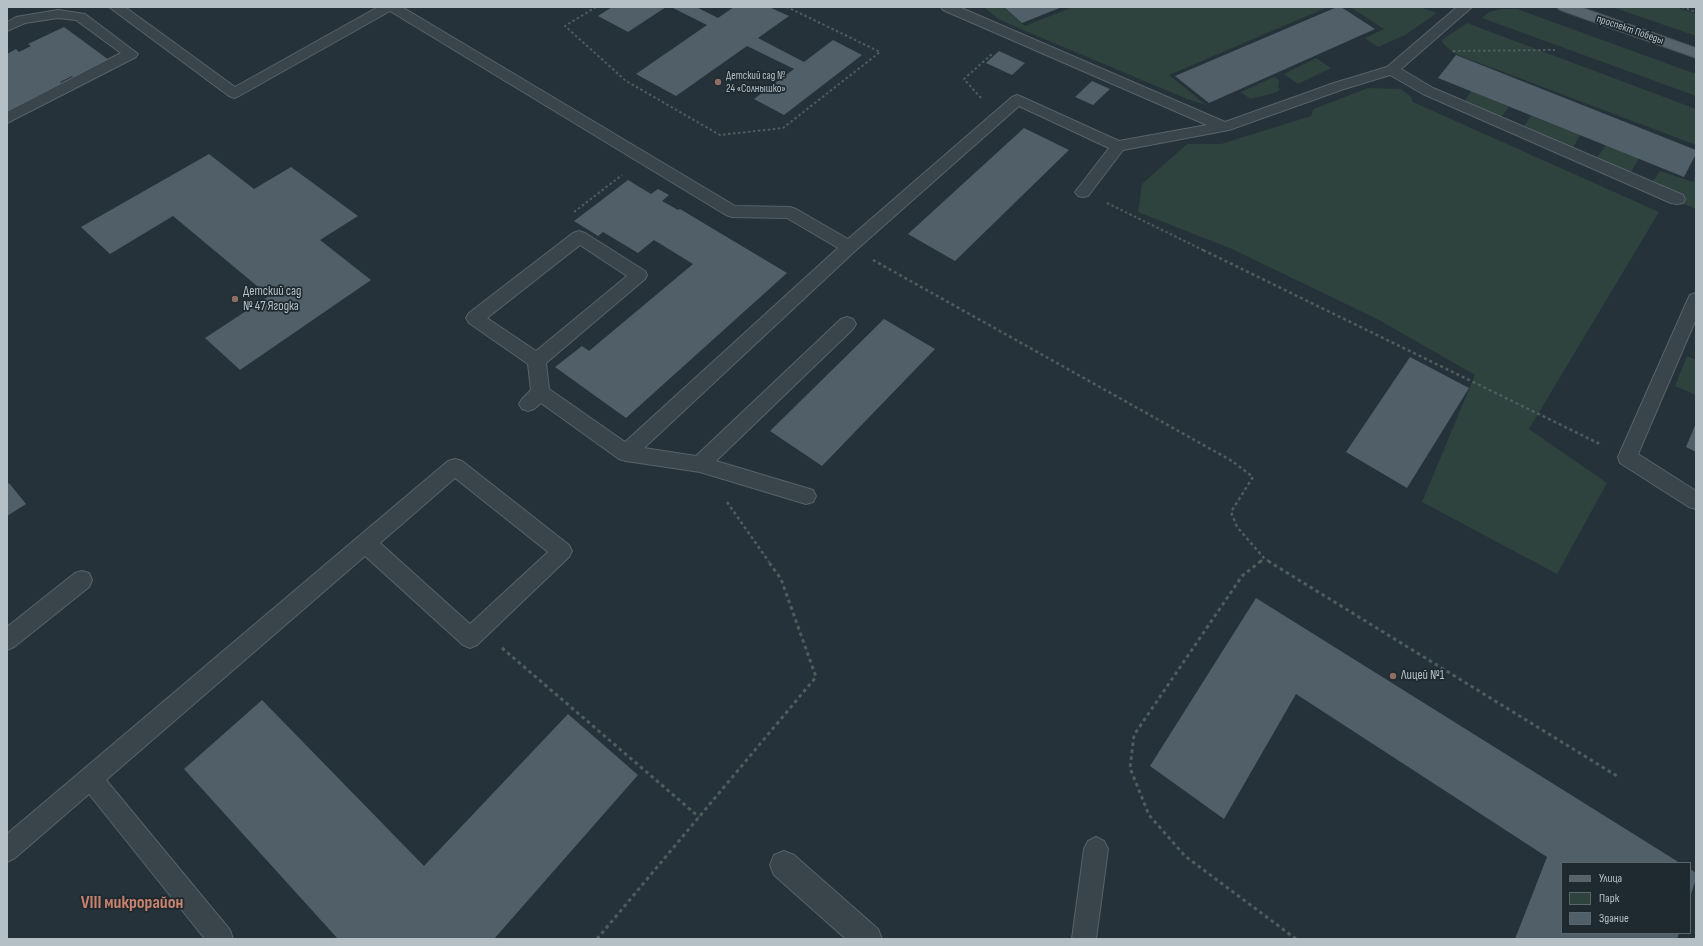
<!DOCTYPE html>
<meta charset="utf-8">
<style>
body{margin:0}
#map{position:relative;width:1703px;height:946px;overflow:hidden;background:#26323a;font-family:"Sofia Sans Condensed",sans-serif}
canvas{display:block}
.frame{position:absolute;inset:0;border:8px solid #b5bfc6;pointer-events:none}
.legend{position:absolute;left:1561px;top:862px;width:130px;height:72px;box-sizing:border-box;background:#1e2930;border:1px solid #5a656c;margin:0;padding:5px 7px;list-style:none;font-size:12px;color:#b5bfc6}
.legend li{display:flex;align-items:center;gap:8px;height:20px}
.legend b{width:20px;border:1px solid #5a656c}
</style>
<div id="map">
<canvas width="1703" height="946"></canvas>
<div class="frame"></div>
<ul class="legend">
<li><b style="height:5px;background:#57636a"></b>Улица</li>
<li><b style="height:11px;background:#2e423e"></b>Парк</li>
<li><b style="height:11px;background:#515f68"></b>Здание</li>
</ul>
</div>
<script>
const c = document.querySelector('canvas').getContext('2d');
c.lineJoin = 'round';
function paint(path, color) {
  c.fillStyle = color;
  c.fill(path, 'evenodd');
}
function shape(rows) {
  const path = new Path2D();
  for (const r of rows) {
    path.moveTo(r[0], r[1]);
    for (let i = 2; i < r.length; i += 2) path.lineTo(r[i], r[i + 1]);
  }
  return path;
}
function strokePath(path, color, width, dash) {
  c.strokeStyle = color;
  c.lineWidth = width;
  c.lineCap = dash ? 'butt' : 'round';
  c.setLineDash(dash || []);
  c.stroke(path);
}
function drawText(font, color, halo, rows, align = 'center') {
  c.font = font + ' "Sofia Sans Condensed",sans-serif';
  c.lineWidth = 3.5;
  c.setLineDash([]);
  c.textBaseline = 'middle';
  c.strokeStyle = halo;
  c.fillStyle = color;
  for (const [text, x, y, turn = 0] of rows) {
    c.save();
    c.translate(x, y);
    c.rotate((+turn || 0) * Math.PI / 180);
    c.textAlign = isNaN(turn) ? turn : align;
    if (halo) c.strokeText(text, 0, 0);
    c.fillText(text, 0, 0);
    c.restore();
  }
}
paint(shape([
 [984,7,1003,7,1025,26,1073,7,1328,7,1169,75,1206,105,1187,99,1016,27,998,19],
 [1350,7,1419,7,1437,13,1405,35,1378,47,1365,38,1384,29],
 [1612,7,1675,7,1696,14,1696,36],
 [1502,9,1517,9,1696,74,1696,96,1482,18,1489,12],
 [1467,23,1696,109,1696,145,1453,53,1443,43,1442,40],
 [1316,58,1331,68,1298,84,1284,74],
 [1274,77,1279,80,1278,87,1280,90,1274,93,1250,99,1241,92],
 [1368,88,1401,89,1411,97,1413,102,1659,212,1529,429,1607,483,1557,574,1422,502,1475,375,1379,320,1232,249,1138,212,1142,184,1187,144,1221,144,1311,116,1313,110,1316,108],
 [1471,91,1509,107,1501,117,1496,116,1468,104,1465,101],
 [1531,116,1580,135,1573,148,1527,130,1524,126],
 [1606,145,1639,158,1631,172,1623,173,1600,162,1597,158],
 [1660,171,1693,182,1696,174,1696,209,1648,188],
 [1687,356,1696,360,1696,395,1675,386]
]), '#2e423e');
paint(shape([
 [612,7,666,7,628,32,598,16],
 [671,7,696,7,718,18,734,7,769,7,789,16,758,38,804,62,833,40,862,55,784,115,754,99,794,69,747,46,676,96,636,74,707,25],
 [1004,7,1062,7,1022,23],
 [1337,7,1341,7,1375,29,1209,103,1175,76],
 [64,27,109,60,75,78,72,76,60,82,62,84,7,113,7,54,16,49,19,52,31,46,28,44],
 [999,51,1025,63,1012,75,986,63],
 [1456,55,1696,150,1696,154,1684,177,1438,78],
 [1092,81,1110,89,1093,105,1075,97],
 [1024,128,1069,150,955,261,908,234],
 [209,154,254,189,291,167,358,216,320,240,371,280,240,370,205,338,269,296,173,216,110,254,81,227],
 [628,180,651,194,658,189,669,195,662,201,678,210,680,209,787,273,626,418,555,367,582,346,589,351,693,264,654,240,638,253,603,232,598,236,574,221],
 [884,319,935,349,822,466,770,431],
 [1410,357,1469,388,1407,488,1346,452],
 [1696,423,1696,452,1686,447],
 [9,483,26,504,7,516,7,485],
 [1256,598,1680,863,1562,863,1562,933,1679,933,1677,939,1515,939,1547,857,1296,694,1224,819,1150,766],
 [262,700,424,866,568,714,638,775,494,939,338,939,184,769],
 [1690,869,1696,873,1696,879,1690,897]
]), '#515f68');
const service = shape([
 [109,7,125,7,235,87,378,7,402,7,735,206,790,207,796,209,848,239,1012,97,1017,95,1022,97,1119,141,1207,125,943,10,941,7,959,7,1225,122,1334,83,1387,67,1457,7,1472,7,1401,69,1433,88,1683,195,1685,199,1683,203,1677,204,1671,203,1423,94,1390,75,1344,89,1229,130,1123,150,1088,196,1083,197,1078,196,1075,192,1109,148,1019,106,855,251,644,448,696,456,841,319,847,317,853,319,856,324,853,329,716,461,813,490,816,496,813,502,806,504,700,472,626,461,619,459,541,403,534,409,528,411,522,409,519,404,522,399,531,390,528,364,469,323,466,318,469,313,573,233,579,231,585,233,645,271,647,275,645,279,546,363,549,389,625,442,838,248,787,218,732,217,726,215,390,11,239,96,234,98,229,96,109,7],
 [580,245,627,276,536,351,487,318,580,245],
 [58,10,85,14,138,54,136,57,7,123,7,112,121,53,76,20,58,18,25,23,7,31,7,22,16,17,58,10],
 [1696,293,1696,319,1638,454,1696,491,1696,509,1689,507,1620,463,1618,457,1688,299,1690,295,1696,293],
 [455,459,462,461,569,545,572,551,569,557,477,645,470,648,463,645,365,556,106,780,230,930,233,939,205,939,89,794,15,858,7,862,7,834,358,537,448,461,455,459],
 [455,478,548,552,470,624,380,543,455,478],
 [82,571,89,573,92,580,89,587,14,647,7,650,7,627,75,573,82,571],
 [1096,837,1104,841,1108,849,1096,939,1072,939,1084,849,1088,841,1096,837]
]);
const minor = shape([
 [784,851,794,855,878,929,882,939,846,939,774,875,770,865,774,855,784,851]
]);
const primary = shape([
 [1557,7,1580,7,1696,48,1696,58,1560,10,1557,7]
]);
strokePath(service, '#576269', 2);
strokePath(minor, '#576269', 2);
strokePath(primary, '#424d54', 2);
strokePath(shape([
 [596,7,565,26,626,81,720,135,783,128,880,52,787,7],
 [1682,7,1696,12],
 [1453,51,1555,50],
 [981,98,964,79,992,54],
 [1107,203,1205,251],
 [574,212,622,175]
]), '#4c5e5d', 2, [2.5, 2.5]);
strokePath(shape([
 [1203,250,1602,445],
 [873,260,1232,461,1253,477,1231,512,1237,527,1264,558,1270,562],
 [727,502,769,562],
 [1260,562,1264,558]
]), '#4c5e5d', 2.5, [3, 3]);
strokePath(shape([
 [1261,561,1242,576,1134,735,1130,768,1149,815,1185,856,1296,939],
 [1268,561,1617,776],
 [502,648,699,817],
 [597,939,816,677,781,579,768,561]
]), '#4c5e5d', 3, [3.5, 3.5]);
paint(service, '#39444b');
paint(minor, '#39444b');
paint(primary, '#57636a');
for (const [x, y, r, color] of [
 [718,82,4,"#8d6e63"],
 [235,299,4,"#8d6e63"],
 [1393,676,4,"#8d6e63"]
]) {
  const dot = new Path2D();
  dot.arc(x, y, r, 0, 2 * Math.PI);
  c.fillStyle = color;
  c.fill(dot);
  strokePath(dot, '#1e2930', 1.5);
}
drawText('11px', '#b5bfc6', '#1e2930', [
 ["проспект Победы",1630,30,19]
]);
drawText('11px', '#b5bfc6', '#1e2930', [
 ["Детский сад №",726,76],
 ["24 «Солнышко»",726,89]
], 'left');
drawText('13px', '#b5bfc6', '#1e2930', [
 ["Детский сад",243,292],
 ["№ 47 Ягодка",243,307],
 ["Лицей №1",1401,676]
], 'left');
drawText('bold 18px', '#c9826c', '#1e2930', [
 ["VIII микрорайон",132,903]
]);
</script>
